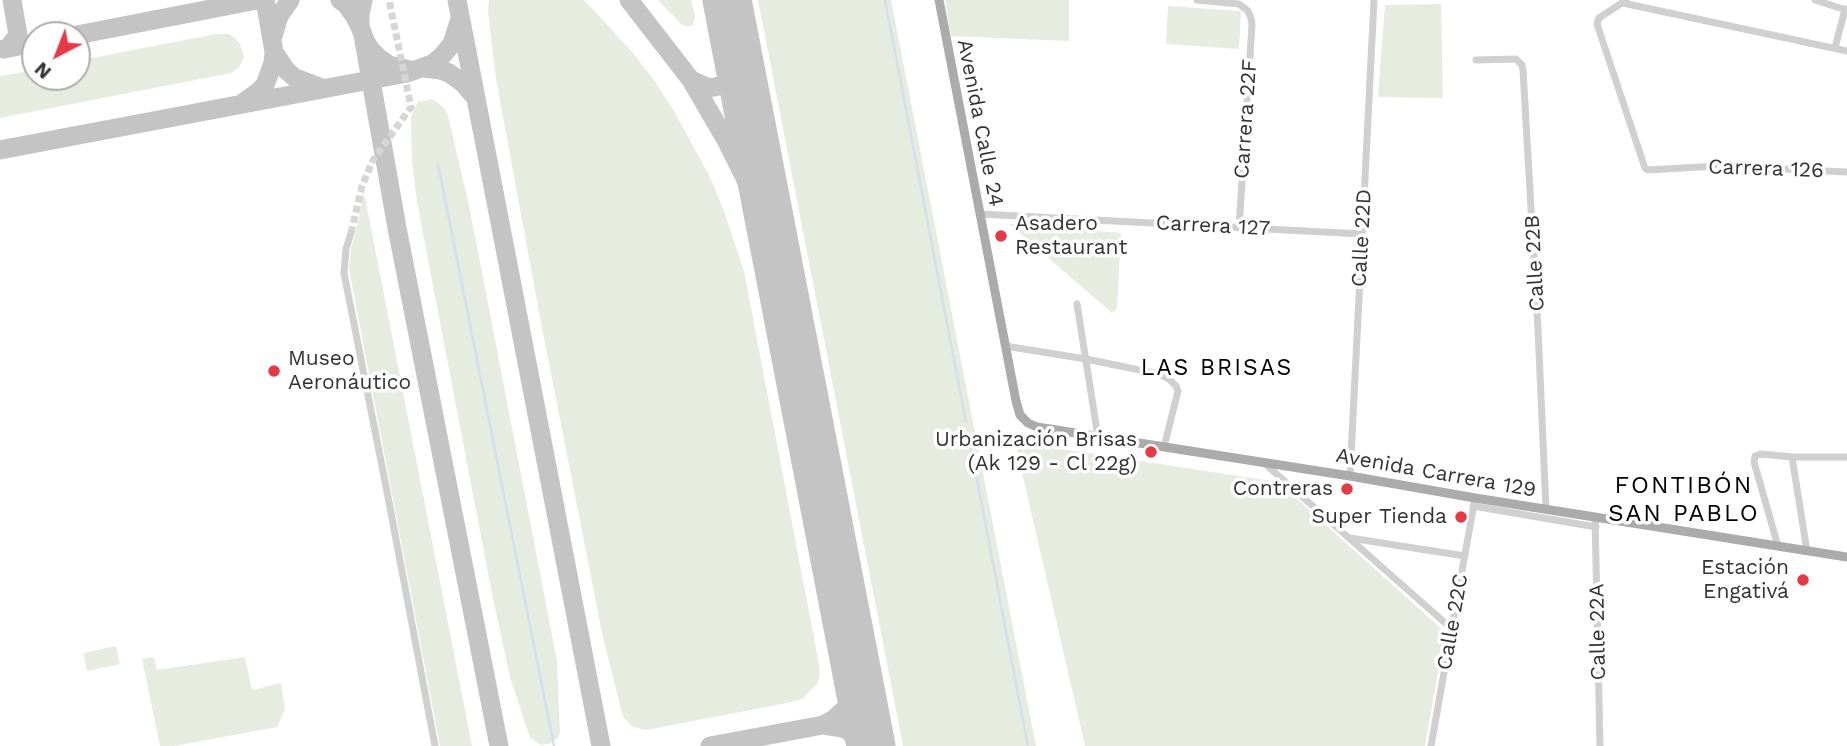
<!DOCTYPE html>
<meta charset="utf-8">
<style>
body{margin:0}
#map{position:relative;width:1847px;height:746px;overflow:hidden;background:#fff;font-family:"Work Sans",sans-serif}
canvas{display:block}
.north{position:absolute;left:21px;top:21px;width:70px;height:70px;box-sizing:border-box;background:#fff;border:2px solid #adadad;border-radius:50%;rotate:222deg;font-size:19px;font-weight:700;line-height:28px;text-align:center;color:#333}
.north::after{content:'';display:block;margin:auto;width:24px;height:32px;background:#e63946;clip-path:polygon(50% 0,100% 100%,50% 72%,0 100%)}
</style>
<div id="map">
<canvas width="1847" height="746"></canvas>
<div class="north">N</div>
</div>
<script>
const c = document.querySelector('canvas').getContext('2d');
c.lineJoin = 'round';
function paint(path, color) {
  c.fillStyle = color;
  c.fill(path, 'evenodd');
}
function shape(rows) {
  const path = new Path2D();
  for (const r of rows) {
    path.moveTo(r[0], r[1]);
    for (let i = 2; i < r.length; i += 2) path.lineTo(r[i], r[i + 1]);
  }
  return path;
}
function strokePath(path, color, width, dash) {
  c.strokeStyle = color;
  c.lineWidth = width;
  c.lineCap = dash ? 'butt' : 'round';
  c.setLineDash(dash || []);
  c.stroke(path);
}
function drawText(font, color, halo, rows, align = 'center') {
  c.font = font + ' "Work Sans",sans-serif';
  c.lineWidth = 7;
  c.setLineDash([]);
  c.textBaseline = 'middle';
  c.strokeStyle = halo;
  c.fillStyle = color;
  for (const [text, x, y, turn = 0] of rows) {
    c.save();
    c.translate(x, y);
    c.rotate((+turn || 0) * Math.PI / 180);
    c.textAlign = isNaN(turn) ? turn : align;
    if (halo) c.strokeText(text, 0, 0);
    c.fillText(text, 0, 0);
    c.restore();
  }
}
paint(shape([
 [489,0,583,0,590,6,633,53,656,83,674,111,711,179,725,214,744,271,819,664,820,674,818,683,802,699,787,703,646,730,633,727,623,717,602,633,542,328,496,79,488,13],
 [658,0,691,0,695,16,693,25,687,27,682,25],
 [758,0,891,0,1036,746,903,746],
 [945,0,1069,0,1069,41,951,36],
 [1441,4,1443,98,1378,97,1385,5],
 [1168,6,1241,11,1239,49,1166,44],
 [216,34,229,34,235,38,240,44,244,57,239,67,231,73,0,118,0,76,35,70,35,77,77,77,77,61],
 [431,99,437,102,444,108,448,116,469,205,557,661,560,733,557,739,549,744,541,745,530,738,510,677,492,594,417,202,412,162,411,119,413,111,418,102],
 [364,192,472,746,440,746,349,269,351,247,355,236],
 [1009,224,1121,233,1117,308,1112,313],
 [1015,442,1278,482,1445,632,1425,746,1085,746],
 [116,646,120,664,87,671,83,653],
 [154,657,157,670,245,657,252,690,281,683,285,709,277,727,174,746,160,746,142,659]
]), '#e6ecdf');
strokePath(shape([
 [885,0,966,422],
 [438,164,554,746],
 [968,433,1028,746]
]), '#cfe2ee', 2.5);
strokePath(shape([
 [340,0,346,4,355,17,360,27],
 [363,0,360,14,360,27,365,40,370,49,379,58,389,65,410,70],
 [457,0,601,746],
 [629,0,691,80,726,140,746,180,777,261],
 [77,35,257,0],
 [363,35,397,228,499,746],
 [273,36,279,16,290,0],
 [8,48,18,35,12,0],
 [4,49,35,43],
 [274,52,286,70,295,78,322,88],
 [424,68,441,70,449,73,463,83,475,97],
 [691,80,709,88,724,85,732,77,736,48],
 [244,102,258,92,265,85,273,63,274,52,265,0],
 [0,150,407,73,432,64,441,57,452,44,460,19],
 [823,725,843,728,852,733,866,746],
 [710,746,823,725,834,719,847,707,854,689,857,674]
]), '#c4c4c4', 19);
strokePath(shape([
 [727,0,871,746]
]), '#c4c4c4', 49);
strokePath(shape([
 [351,233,362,186,373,160,411,107,389,0]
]), '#d6d6d6', 7, [7, 3.5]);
strokePath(shape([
 [1197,0,1239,4,1248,11,1251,18,1252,25,1239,228],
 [1626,0,1599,18,1597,24,1645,168,1648,170,1717,166,1847,172],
 [1815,0,1846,10],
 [1623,3,1847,51],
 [1835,48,1845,9],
 [1476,60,1516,59,1522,65,1523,70,1538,329,1546,509],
 [980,214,1362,234],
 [351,233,346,249,344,273,388,497,435,746],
 [1077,304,1098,437],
 [1005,346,1086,359,1159,374,1169,379,1176,386,1178,391,1164,447],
 [1792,457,1807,551],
 [1264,463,1452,629],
 [1350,476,1374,0],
 [1473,506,1596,527],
 [1595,517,1600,746],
 [1350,538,1465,556],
 [1778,546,1754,462,1755,456,1761,454,1792,457,1847,457],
 [1431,746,1475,498]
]), '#d0d0d0', 7);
strokePath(shape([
 [939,0,1016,401,1020,415,1028,423,1037,427,1350,476,1475,498,1847,557]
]), '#ababab', 9);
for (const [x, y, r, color] of [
 [1001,236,7,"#e63946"],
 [274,371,7,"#e63946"],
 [1151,452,7,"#e63946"],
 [1347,489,7,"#e63946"],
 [1461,517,7,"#e63946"],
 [1803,580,7,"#e63946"]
]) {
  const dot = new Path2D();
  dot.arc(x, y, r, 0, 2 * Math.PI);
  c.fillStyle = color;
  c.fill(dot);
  strokePath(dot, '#fff', 2.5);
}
drawText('21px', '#333', '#fff', [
 ["Carrera 22F",1246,119,-86],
 ["Avenida Calle 24",980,123,79],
 ["Carrera 126",1766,169,2],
 ["Carrera 127",1213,226,3],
 ["Calle 22D",1362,238,-87],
 ["Calle 22B",1535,263,-93],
 ["Avenida Carrera 129",1436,473,10],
 ["Calle 22C",1453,622,-80],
 ["Calle 22A",1598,632,-91]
]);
drawText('21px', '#333', '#fff', [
 ["Asadero",1015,224,"left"],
 ["Restaurant",1015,248,"left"],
 ["Museo",288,359,"left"],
 ["Aeronáutico",288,383,"left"],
 ["Urbanización Brisas",1137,440],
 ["(Ak 129 - Cl 22g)",1137,464],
 ["Contreras",1333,489],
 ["Super Tienda",1447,517],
 ["Estación",1789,568],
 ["Engativá",1789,592]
], 'right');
c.letterSpacing = '2px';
drawText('23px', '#000', '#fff', [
 ["LAS BRISAS",1217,368]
]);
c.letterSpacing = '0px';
c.letterSpacing = '2px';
drawText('24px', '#000', '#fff', [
 ["FONTIBÓN",1684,486],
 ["SAN PABLO",1684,514]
]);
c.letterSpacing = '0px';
</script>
